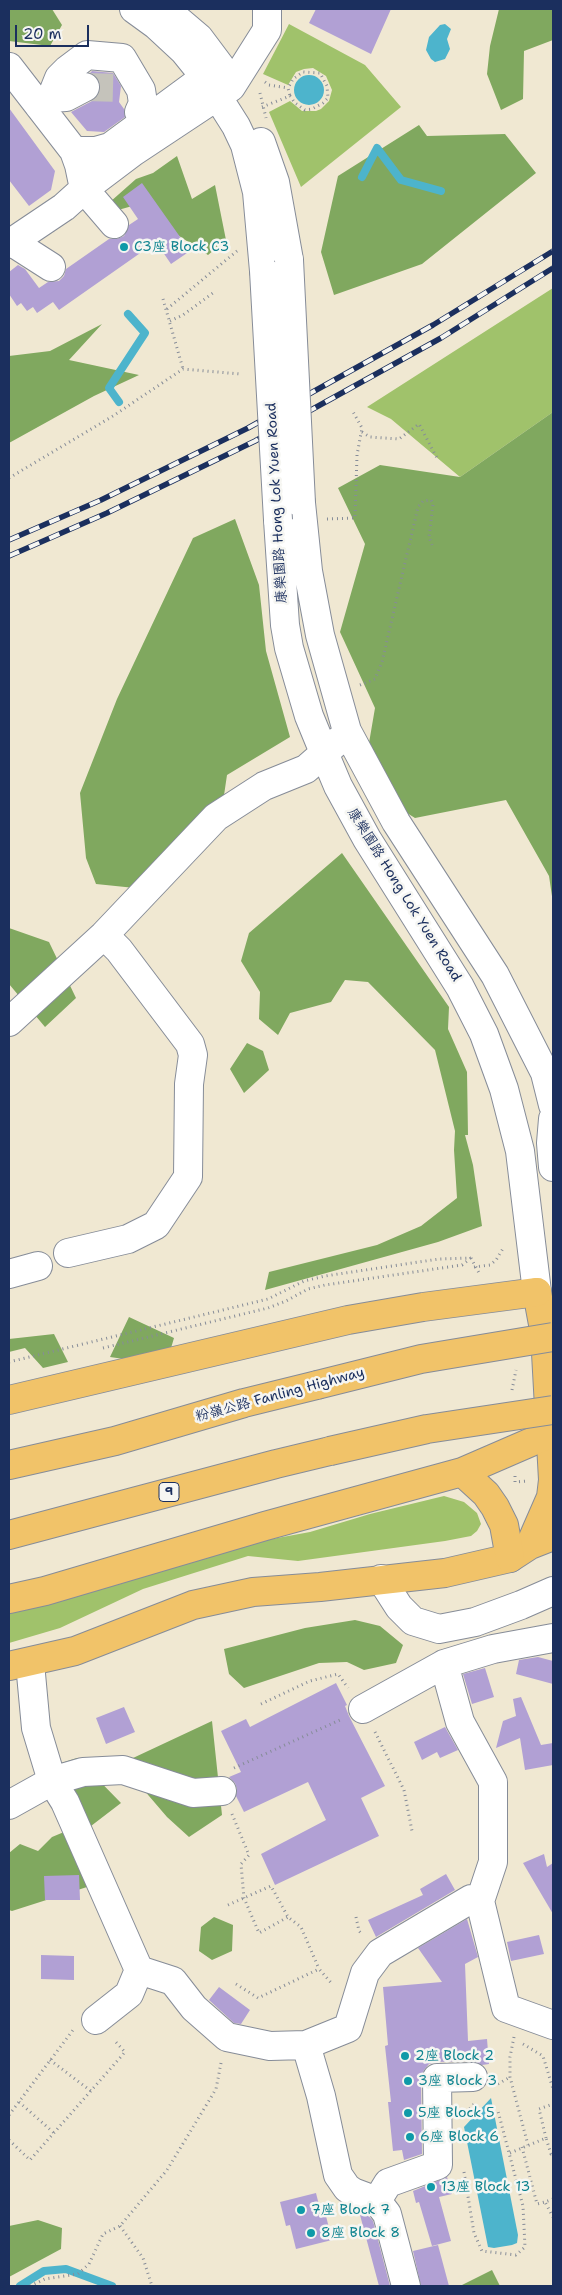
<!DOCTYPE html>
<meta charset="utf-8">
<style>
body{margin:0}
#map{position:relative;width:562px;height:2295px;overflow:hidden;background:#f0e8d2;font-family:"Shantell Sans",sans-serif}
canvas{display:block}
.frame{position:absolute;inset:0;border:10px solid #1b2f5e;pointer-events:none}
.scale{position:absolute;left:15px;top:25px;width:74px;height:22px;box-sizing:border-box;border:2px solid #1b2f5e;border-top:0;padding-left:6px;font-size:15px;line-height:18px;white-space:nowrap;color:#1b2f5e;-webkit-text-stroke:4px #f6f6f2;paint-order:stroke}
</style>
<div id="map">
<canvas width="562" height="2295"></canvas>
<div class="frame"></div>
<div class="scale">20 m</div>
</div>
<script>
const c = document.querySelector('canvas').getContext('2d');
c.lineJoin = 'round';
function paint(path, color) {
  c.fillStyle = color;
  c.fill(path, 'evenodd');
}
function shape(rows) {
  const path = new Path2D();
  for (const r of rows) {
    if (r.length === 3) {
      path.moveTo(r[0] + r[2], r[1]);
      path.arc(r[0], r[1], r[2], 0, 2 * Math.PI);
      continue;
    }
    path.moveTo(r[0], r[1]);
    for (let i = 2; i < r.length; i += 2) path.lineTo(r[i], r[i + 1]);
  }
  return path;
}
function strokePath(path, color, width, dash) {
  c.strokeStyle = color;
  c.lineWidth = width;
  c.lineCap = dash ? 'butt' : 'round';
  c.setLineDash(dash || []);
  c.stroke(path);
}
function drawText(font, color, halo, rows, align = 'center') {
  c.font = font + ' "Shantell Sans","LXGW WenKai TC",sans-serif';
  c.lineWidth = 5;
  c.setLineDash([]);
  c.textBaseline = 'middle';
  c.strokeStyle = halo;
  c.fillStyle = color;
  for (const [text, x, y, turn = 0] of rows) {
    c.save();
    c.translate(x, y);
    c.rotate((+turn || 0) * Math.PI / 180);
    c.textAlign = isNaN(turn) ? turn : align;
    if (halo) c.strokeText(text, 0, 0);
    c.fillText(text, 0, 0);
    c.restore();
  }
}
paint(shape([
 [289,24,365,65,401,107,301,187,269,112,290,101,302,111,316,111,321,109,329,101,332,90,326,76,313,68,304,69,296,72,288,85,263,74],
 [553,288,553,412,460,477,391,419,367,407],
 [444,1496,464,1502,477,1513,481,1524,477,1531,471,1536,445,1541,298,1561,248,1556,143,1589,60,1628,9,1643,9,1611,250,1543,310,1532,370,1514]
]), '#a0c26b');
paint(shape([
 [9,9,52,9,62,25,50,46,9,41],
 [499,9,553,9,553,40,524,51,523,99,501,110,487,74,490,46],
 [419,125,427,136,505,134,536,173,422,264,334,295,321,252,338,176],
 [177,156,192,199,215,185,226,240,208,255,158,222,143,203,111,212,110,202,136,179,153,173],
 [102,324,69,360,139,375,94,396,9,443,9,356,50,351],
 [553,412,553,903,549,876,506,800,415,818,394,805,369,743,375,708,340,632,365,544,338,488,380,465,460,477],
 [235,519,259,585,266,651,290,737,227,775,219,829,135,888,96,884,86,858,80,793,117,699,193,538],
 [342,853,449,1007,448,1029,467,1072,468,1135,465,1135,473,1165,482,1226,438,1242,265,1290,269,1272,377,1245,421,1226,457,1198,454,1150,455,1131,435,1050,368,982,345,980,331,1002,290,1013,278,1035,259,1019,260,992,241,961,249,933],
 [9,928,49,942,76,998,45,1027,9,984],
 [247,1043,263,1051,269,1070,244,1093,230,1069],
 [129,1317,174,1338,166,1365,110,1357],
 [54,1334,68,1362,43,1368,25,1348,9,1352,9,1339],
 [355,1620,380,1626,403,1645,396,1663,364,1670,347,1662,319,1663,244,1688,229,1674,224,1649,305,1628],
 [212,1721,222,1815,189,1837,167,1817,143,1789,133,1758],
 [77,1758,121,1803,91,1826,57,1806,52,1766],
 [64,1832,87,1887,12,1911,9,1910,9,1853,20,1844,38,1851,52,1837],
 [214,1917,233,1925,232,1951,212,1960,199,1951,201,1927],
 [38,2220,62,2228,61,2249,9,2277,9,2226],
 [492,2270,500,2286,460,2286]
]), '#80a85f');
paint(shape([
 [445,24,451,29,447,39,450,49,445,59,435,62,431,59,426,50,429,37,440,25],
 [309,90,15],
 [491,2098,518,2235,517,2243,512,2245,494,2248,488,2247,464,2127]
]), '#4db4cc');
strokePath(shape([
 [362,177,377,148,401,180,441,191],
 [119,402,109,388,145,333,128,314],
 [20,2286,44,2271,66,2269,112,2286]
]), '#4db4cc', 8);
paint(shape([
 [316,9,391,9,371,54,309,23],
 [92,71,113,73,121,86,119,102,124,109,125,117,104,132,87,131,71,112,92,101,98,95,101,88,99,80,90,73],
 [9,108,55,171,51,190,29,206,9,180],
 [142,183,190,251,171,264,156,242,59,310,53,302,37,313,33,307,27,311,21,303,17,306,9,294,9,272,18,265,25,269,39,288,48,282,59,281,64,276,66,269,109,239,117,239,124,236,129,225,138,219,123,197],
 [538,1657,553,1661,553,1684,516,1674,519,1660],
 [485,1668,494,1697,472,1704,463,1674],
 [336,1683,347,1705,345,1706,349,1716,385,1786,361,1798,379,1836,275,1885,261,1854,326,1820,308,1782,244,1812,236,1796,237,1789,235,1783,229,1777,241,1772,221,1731,246,1719,250,1727],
 [521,1697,541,1745,553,1743,553,1765,525,1770,520,1738,496,1748,503,1721,516,1716,513,1699],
 [124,1707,135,1732,106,1744,96,1718],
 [445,1727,458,1750,440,1758,437,1752,422,1760,414,1742],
 [544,1854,547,1867,553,1863,553,1914,523,1863],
 [446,1874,455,1890,376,1937,368,1920,423,1895,420,1889],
 [79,1875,80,1900,45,1900,44,1876],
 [467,1919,478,1957,465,1964,468,2041,487,2039,489,2064,482,2065,473,2061,437,2062,429,2064,424,2070,421,2078,422,2154,404,2160,402,2150,393,2151,388,2102,391,2102,385,2046,388,2045,383,1987,442,1982,418,1948],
 [539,1935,544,1954,511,1961,507,1942],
 [41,1955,74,1956,74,1980,41,1979],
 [219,1987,250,2010,241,2024,234,2023,209,2000],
 [447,2177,452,2194,439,2197,451,2241,432,2246,419,2202,416,2203,413,2191],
 [316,2193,322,2217,326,2216,332,2240,296,2249,290,2225,286,2226,280,2202],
 [367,2214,373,2221,390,2286,379,2286,360,2215],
 [438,2245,449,2286,421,2286,413,2251]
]), '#b1a0d4');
strokePath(shape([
 [85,87,121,88]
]), '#c5c3bb', 28, [28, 14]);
const minor = shape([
 [134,9,156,25,184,51,205,77,236,126,245,145,257,192,264,271],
 [165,9,199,38,220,66,231,86],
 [9,67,74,151,79,165,84,189,114,224],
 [51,98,66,97,85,87],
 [39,106,51,98,59,78,67,70,87,55,122,58,141,90,143,103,139,112],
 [261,142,275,182,289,260],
 [74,151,96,151,110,147,220,66],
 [12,242,51,267],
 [9,244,64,207,84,189,133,152,231,87,267,30,267,9],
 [301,503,308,571,320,635,347,731,396,822,495,975,545,1073,553,1105],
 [278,520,285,625,289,648,309,716,325,755,338,786,367,839,460,987,484,1034,504,1089,520,1151,537,1292],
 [9,1022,104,935,216,817,264,786,306,769,338,741],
 [553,1119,551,1143,553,1167],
 [68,1253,128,1239,156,1225,188,1177,189,1084,193,1055,190,1044,119,950,104,935],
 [9,1274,38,1266],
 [381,1579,399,1607,413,1621,439,1629,475,1622,521,1605,553,1591],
 [27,1663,31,1674,36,1728,52,1781,65,1802,139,1970,173,1981,194,2008,227,2037,270,2046,306,2045,348,2028,365,1973,380,1953,471,1899,480,1901],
 [444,1664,460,1722,493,1782,493,1862,480,1901,506,2008,553,2025],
 [363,1709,444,1664,493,1649,553,1638],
 [9,1805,52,1781,83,1772,123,1770,193,1793,222,1791],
 [96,2020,129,1994,139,1970],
 [306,2045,321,2096,338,2175,347,2188,353,2192,377,2201,387,2214,406,2286],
 [377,2201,388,2183,438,2165,437,2078,473,2077]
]);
const major = shape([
 [530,1545,551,1497,553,1480,545,1335,537,1292],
 [9,1666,75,1651,193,1605,253,1592,320,1587,445,1573,510,1558,530,1545,553,1536]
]);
const highway = shape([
 [9,1400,348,1320,423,1307,537,1292],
 [9,1465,115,1441,244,1403,317,1385],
 [462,1472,486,1494,495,1507,504,1525,510,1558],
 [9,1535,276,1464,330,1451],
 [9,1599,45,1591,265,1526,462,1472,552,1433]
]);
strokePath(minor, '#868c98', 30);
strokePath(major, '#868c98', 30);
strokePath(highway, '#868c98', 30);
strokePath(shape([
 [265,82,269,85,288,88],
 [260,93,266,118],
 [262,107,290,96,295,103,305,110,312,109,323,103,328,98,327,86,320,73,303,72,293,79,288,88,290,96],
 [163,299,183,369],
 [167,309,237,251],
 [170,321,183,315,213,293],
 [362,432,370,437,399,439,419,424,437,458],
 [9,478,113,416,183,369,240,374],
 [327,519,355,518,357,455,362,428,352,410],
 [360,685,375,679,382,662,418,507,423,501,431,500,433,504,429,537,432,545],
 [471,1258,479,1273],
 [474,1267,490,1265,496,1260,504,1247],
 [103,1348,268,1308,286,1301,308,1289,325,1285,462,1265,471,1258],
 [9,1362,268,1299,304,1281,325,1276,439,1259,471,1258],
 [512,1390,516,1370],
 [515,1476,515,1482,528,1481],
 [261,1704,310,1681,338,1674,348,1688],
 [375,1732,404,1790,412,1831],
 [234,1768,340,1720],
 [232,1814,249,1855,241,1864,244,1898,259,1933,288,1917],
 [228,1905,271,1886,288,1917,301,1927,319,1969],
 [356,1917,359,1931,362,1934],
 [236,1984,258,1998,319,1969,333,1985],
 [514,2037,510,2057,510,2077,528,2145],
 [523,2044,543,2056,553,2089],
 [50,2060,91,2091],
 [498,2084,510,2077],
 [19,2102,54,2133],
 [9,2115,73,2030],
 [463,2116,474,2104],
 [546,2138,539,2109,553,2104],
 [9,2140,30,2160,125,2052,114,2040],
 [522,2147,537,2204,545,2202],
 [510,2153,546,2138,551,2154,553,2154],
 [464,2172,474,2233,482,2251,516,2255,525,2247,523,2206,498,2111],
 [553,2199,545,2202,553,2217],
 [120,2226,143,2258,152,2286],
 [30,2286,45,2279,78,2274,89,2264,103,2234,120,2226,167,2170,216,2089,221,2063]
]), '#868c98', 3, [1, 4]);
strokePath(minor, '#fff', 28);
strokePath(major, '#f1c369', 28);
strokePath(highway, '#f1c369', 28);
const rail = shape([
 [9,540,101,500,248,428,433,325,553,251],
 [9,556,107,513,255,441,441,338,553,268]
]);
strokePath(rail, '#1b2f5e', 5.5);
strokePath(rail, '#f6f6f2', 4, [11]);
const minorBridge = shape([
 [289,260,301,503],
 [264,271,278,520]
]);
const highwayBridge = shape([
 [317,1385,421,1359,553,1337],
 [330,1451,427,1429,553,1410]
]);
strokePath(minorBridge, '#868c98', 30, []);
strokePath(highwayBridge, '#868c98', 30, []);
strokePath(minorBridge, '#fff', 28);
strokePath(highwayBridge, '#f1c369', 28);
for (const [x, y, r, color] of [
 [124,247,5,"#0f9aa8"],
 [405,2056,5,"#0f9aa8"],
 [408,2081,5,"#0f9aa8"],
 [408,2113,5,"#0f9aa8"],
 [410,2137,5,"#0f9aa8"],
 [431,2187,5,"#0f9aa8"],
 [301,2210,5,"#0f9aa8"],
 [311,2233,5,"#0f9aa8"]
]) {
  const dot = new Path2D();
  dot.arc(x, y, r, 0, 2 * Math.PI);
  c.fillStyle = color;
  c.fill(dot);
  strokePath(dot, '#f6f6f2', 2);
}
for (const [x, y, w] of [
 [169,1492,20]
]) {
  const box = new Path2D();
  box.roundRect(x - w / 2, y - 9.5, w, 19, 4);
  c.fillStyle = '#f6f6f2';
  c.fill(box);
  strokePath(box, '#1b2f5e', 1);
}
drawText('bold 12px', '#1b2f5e', null, [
 ["9",169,1492]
]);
drawText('14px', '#0d838f', '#f6f6f2', [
 ["C3座 Block C3",134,247],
 ["2座 Block 2",415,2056],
 ["3座 Block 3",418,2081],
 ["5座 Block 5",418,2113],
 ["6座 Block 6",420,2137],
 ["13座 Block 13",441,2187],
 ["7座 Block 7",311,2210],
 ["8座 Block 8",321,2233]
], 'left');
drawText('14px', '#1b2f5e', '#f6f6f2', [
 ["康樂園路 Hong Lok Yuen Road",277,503,-93],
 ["康樂園路 Hong Lok Yuen Road",404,895,58],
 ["粉嶺公路 Fanling Highway",280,1395,-15]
]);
</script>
